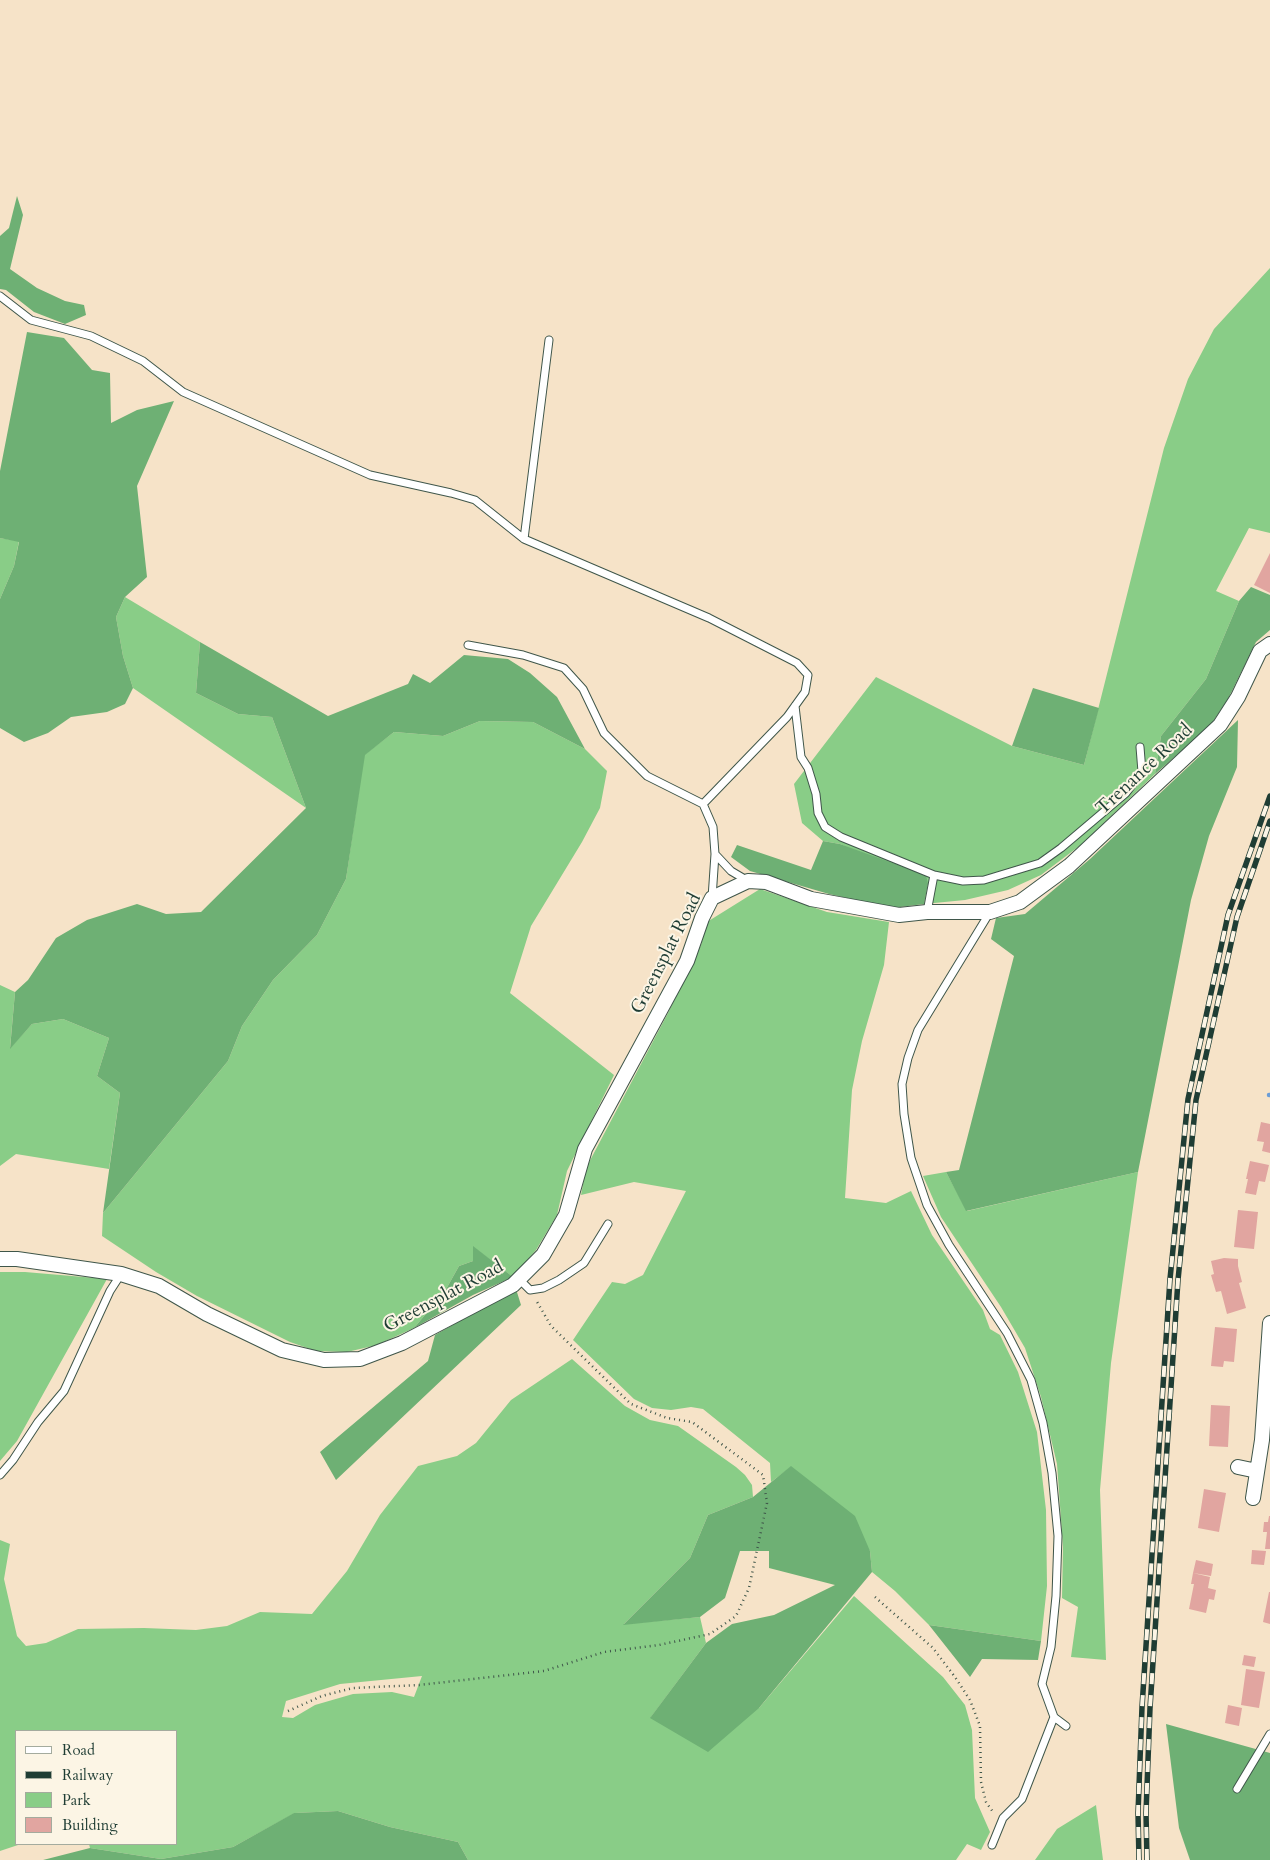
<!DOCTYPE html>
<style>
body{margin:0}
#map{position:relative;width:1270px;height:1860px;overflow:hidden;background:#f6e3c8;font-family:Cardo,serif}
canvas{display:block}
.legend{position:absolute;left:15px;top:1730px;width:162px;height:115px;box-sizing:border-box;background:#fcf5e5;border:1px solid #a4ab9e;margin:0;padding:6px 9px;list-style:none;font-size:15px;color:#1f3d34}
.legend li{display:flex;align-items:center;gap:10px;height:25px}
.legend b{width:25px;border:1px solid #a4ab9e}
</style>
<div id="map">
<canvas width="1270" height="1860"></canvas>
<ul class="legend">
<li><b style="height:6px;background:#fff"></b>Road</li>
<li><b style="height:6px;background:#1f3d34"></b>Railway</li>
<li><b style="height:14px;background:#89cd87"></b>Park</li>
<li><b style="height:14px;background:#e1a5a0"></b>Building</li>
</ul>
</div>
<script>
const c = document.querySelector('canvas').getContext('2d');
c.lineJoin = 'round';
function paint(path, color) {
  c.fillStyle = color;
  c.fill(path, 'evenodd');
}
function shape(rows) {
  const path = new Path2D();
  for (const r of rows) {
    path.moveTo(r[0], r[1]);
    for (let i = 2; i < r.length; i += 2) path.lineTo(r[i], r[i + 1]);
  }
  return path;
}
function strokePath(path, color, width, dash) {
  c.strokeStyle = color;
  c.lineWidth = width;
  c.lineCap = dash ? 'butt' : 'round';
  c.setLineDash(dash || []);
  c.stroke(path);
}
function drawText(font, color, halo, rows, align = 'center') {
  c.font = font + ' Cardo,serif';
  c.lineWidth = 4;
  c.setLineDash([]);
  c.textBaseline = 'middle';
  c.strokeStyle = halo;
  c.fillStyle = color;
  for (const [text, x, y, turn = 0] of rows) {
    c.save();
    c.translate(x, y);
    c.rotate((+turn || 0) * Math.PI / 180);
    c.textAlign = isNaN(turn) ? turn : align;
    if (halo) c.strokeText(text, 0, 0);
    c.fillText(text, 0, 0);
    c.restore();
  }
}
paint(shape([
 [1270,268,1270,533,1249,528,1216,591,1239,601,1206,679,1161,736,1155,774,1082,844,1041,875,1008,890,965,900,924,904,928,884,840,844,823,841,802,823,794,784,876,677,1012,746,1084,765,1164,448,1188,379,1214,329],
 [0,538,19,541,14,566,0,599],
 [125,597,200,642,196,693,238,714,272,717,306,808,133,688,123,656,116,617],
 [480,721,533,722,585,749,607,771,600,808,582,842,531,926,510,993,614,1075,567,1171,557,1215,536,1250,513,1277,473,1247,473,1261,459,1266,445,1291,414,1328,377,1345,347,1352,316,1351,290,1342,197,1296,156,1272,102,1236,103,1213,228,1061,242,1026,273,980,317,935,346,879,364,755,394,732,443,736],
 [760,889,827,912,889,922,884,965,862,1041,852,1090,845,1198,886,1203,911,1191,932,1235,983,1310,990,1329,1000,1335,1018,1372,1037,1432,1046,1510,1047,1586,1041,1641,929,1625,895,1591,872,1572,870,1551,791,1467,771,1482,770,1463,703,1409,691,1407,671,1410,652,1408,634,1399,573,1340,612,1282,625,1284,643,1275,686,1191,634,1182,581,1195,586,1168,668,1013,701,945,707,922],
 [0,985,15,992,10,1048,32,1024,63,1019,109,1038,97,1076,120,1093,109,1169,16,1154,0,1166],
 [946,1172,967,1211,1138,1172,1111,1363,1100,1490,1106,1660,1071,1657,1078,1607,1062,1598,1063,1547,1057,1464,1041,1397,1025,1348,1001,1307,941,1217,923,1176],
 [0,1272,25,1272,107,1279,17,1441,0,1461],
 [572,1359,625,1406,650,1420,678,1426,736,1467,745,1475,752,1485,753,1497,708,1515,690,1558,624,1624,700,1617,706,1643,651,1717,759,1708,854,1596,943,1677,965,1705,972,1730,975,1798,990,1832,981,1850,967,1844,956,1860,468,1860,458,1842,390,1827,338,1811,295,1813,233,1847,161,1859,90,1848,89,1844,176,1844,176,1731,16,1731,16,1844,21,1844,0,1851,0,1540,10,1544,4,1579,17,1636,26,1646,46,1643,78,1629,144,1628,196,1630,227,1626,260,1612,312,1614,347,1571,380,1515,418,1466,457,1456,476,1443,511,1400],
 [422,1676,414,1697,392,1692,353,1694,315,1705,293,1718,282,1717,286,1701,340,1684],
 [1096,1805,1103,1860,1035,1860,1057,1829]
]), '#89cd87');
paint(shape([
 [17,196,23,215,10,269,37,288,65,301,84,305,86,315,65,324,34,312,6,290,0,289,0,236,9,228],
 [27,332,64,338,92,370,110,373,111,423,137,410,174,401,137,486,147,577,125,597,116,617,123,656,133,688,125,704,107,712,71,717,48,733,24,742,0,728,0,599,14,566,19,542,0,538,0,471],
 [1251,587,1270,595,1270,630,1256,642,1228,699,1210,726,1155,774,1161,736,1206,679,1239,601],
 [200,642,328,716,408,684,413,674,430,683,464,655,508,659,530,673,557,697,585,749,533,722,480,721,443,736,394,732,365,755,346,879,317,935,273,980,242,1026,228,1061,103,1213,120,1093,97,1076,109,1038,63,1019,32,1024,10,1049,15,992,28,980,56,938,87,920,137,904,166,914,201,912,306,808,272,717,238,714,196,693],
 [1033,688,1099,708,1084,765,1012,746],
 [1238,720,1237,767,1209,836,1191,900,1138,1172,966,1211,946,1172,959,1170,1014,956,991,939,996,918,1025,914,1090,859],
 [823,841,840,844,926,875,928,884,924,904,892,908,829,894,750,871,731,857,737,845,811,870],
 [473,1246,513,1277,473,1295,414,1328,445,1291,459,1266,473,1261],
 [516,1289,521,1305,336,1480,320,1452,428,1361,435,1335],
 [791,1466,855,1516,870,1551,872,1572,759,1708,708,1752,650,1718,706,1643,732,1624,774,1615,835,1585,769,1568,769,1551,740,1551,725,1598,700,1617,623,1625,690,1558,708,1515,753,1497],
 [929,1625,1041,1641,1038,1660,982,1659,970,1677],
 [1166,1724,1270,1753,1270,1860,1190,1860,1179,1828],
 [338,1811,390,1827,458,1842,468,1860,43,1860,90,1848,161,1859,233,1847,294,1813]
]), '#6eb074');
strokePath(shape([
 [1269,1095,1270,1095]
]), '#6b9dd6', 4.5);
paint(shape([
 [1270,553,1270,593,1254,585],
 [1261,1122,1270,1124,1270,1153,1262,1151,1264,1142,1257,1141],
 [1250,1161,1269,1165,1265,1182,1259,1181,1256,1195,1245,1193,1248,1179,1246,1179],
 [1238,1210,1258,1212,1254,1249,1234,1247],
 [1224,1258,1238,1259,1238,1266,1242,1282,1239,1283,1246,1308,1227,1314,1221,1291,1216,1292,1211,1275,1214,1274,1211,1261],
 [1215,1327,1237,1329,1234,1362,1224,1361,1223,1367,1211,1366],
 [1211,1405,1230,1406,1228,1447,1209,1446],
 [1204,1489,1226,1493,1219,1532,1198,1528],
 [1269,1516,1270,1516,1270,1549,1265,1549,1267,1532,1263,1532,1264,1522,1268,1522],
 [1252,1550,1266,1551,1264,1565,1251,1564],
 [1196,1560,1213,1564,1211,1576,1193,1573],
 [1193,1573,1210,1577,1208,1588,1216,1590,1214,1600,1209,1599,1206,1613,1189,1609,1194,1584,1191,1584],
 [1269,1592,1270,1592,1270,1624,1263,1622],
 [1244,1655,1256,1657,1254,1667,1242,1665],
 [1246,1669,1265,1672,1259,1708,1241,1705],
 [1228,1705,1242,1708,1239,1726,1225,1723]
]), '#e1a5a0');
const service = shape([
 [0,296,31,320,91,336,143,361,183,392,370,475,451,493,475,500,524,539,709,618,797,663,808,675,805,692,787,717,703,804],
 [524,539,549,340],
 [468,645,523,655,564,668,583,689,604,733,647,776,703,804,713,827,715,854,731,871,748,881],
 [795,706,801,757,808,768,816,794,818,813,825,827,841,837,934,875,963,881,984,880,1040,863,1061,848,1126,793,1142,772,1140,747],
 [712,898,715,854],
 [927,912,934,875],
 [990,912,918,1030,908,1058,902,1084,904,1114,911,1158,927,1205,949,1245,1007,1333,1031,1380,1043,1423,1052,1473,1058,1536,1056,1596,1051,1647,1042,1684,1054,1717,1066,1726],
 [519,1279,530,1290,543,1288,559,1280,584,1263,608,1224],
 [0,1475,13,1460,38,1422,64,1391,110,1291,121,1274],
 [1237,1789,1270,1734],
 [992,1845,1003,1818,1022,1799,1054,1717]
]);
const minor = shape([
 [0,1259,17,1259,121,1274,159,1286,207,1314,282,1350,324,1360,360,1359,402,1343,513,1285,543,1255,566,1215,585,1149,687,961,702,918,712,898,748,881,766,882,811,899,899,915,927,912,990,912,1020,902,1069,866,1220,725,1238,697,1260,651,1270,644],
 [1238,1467,1257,1471],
 [1253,1498,1262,1440,1270,1323]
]);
strokePath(service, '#3f564a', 9);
strokePath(minor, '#3f564a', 16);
strokePath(shape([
 [875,1597,933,1648,955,1677,970,1700,980,1726,981,1782,986,1802,993,1812],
 [288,1711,322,1696,353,1688,419,1685,544,1671,604,1652,659,1645,710,1634,736,1616,749,1588,767,1503,763,1475,692,1422,667,1418,631,1404,551,1326,536,1300]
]), '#3f564a', 2.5, [1, 4]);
strokePath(service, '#fff', 7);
strokePath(minor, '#fff', 14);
const rail = shape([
 [1139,1860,1138,1813,1142,1707,1170,1279,1188,1099,1228,915,1270,796],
 [1147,1860,1146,1813,1150,1708,1178,1280,1196,1100,1237,917,1270,821]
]);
strokePath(rail, '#1f3d34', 5.5);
strokePath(rail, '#fcf5e5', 4, [11]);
drawText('19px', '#1f3d34', '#fcf5e5', [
 ["Trenance Road",1145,770,-43],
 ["Greensplat Road",667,954,-63],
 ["Greensplat Road",444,1297,-28]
]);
</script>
